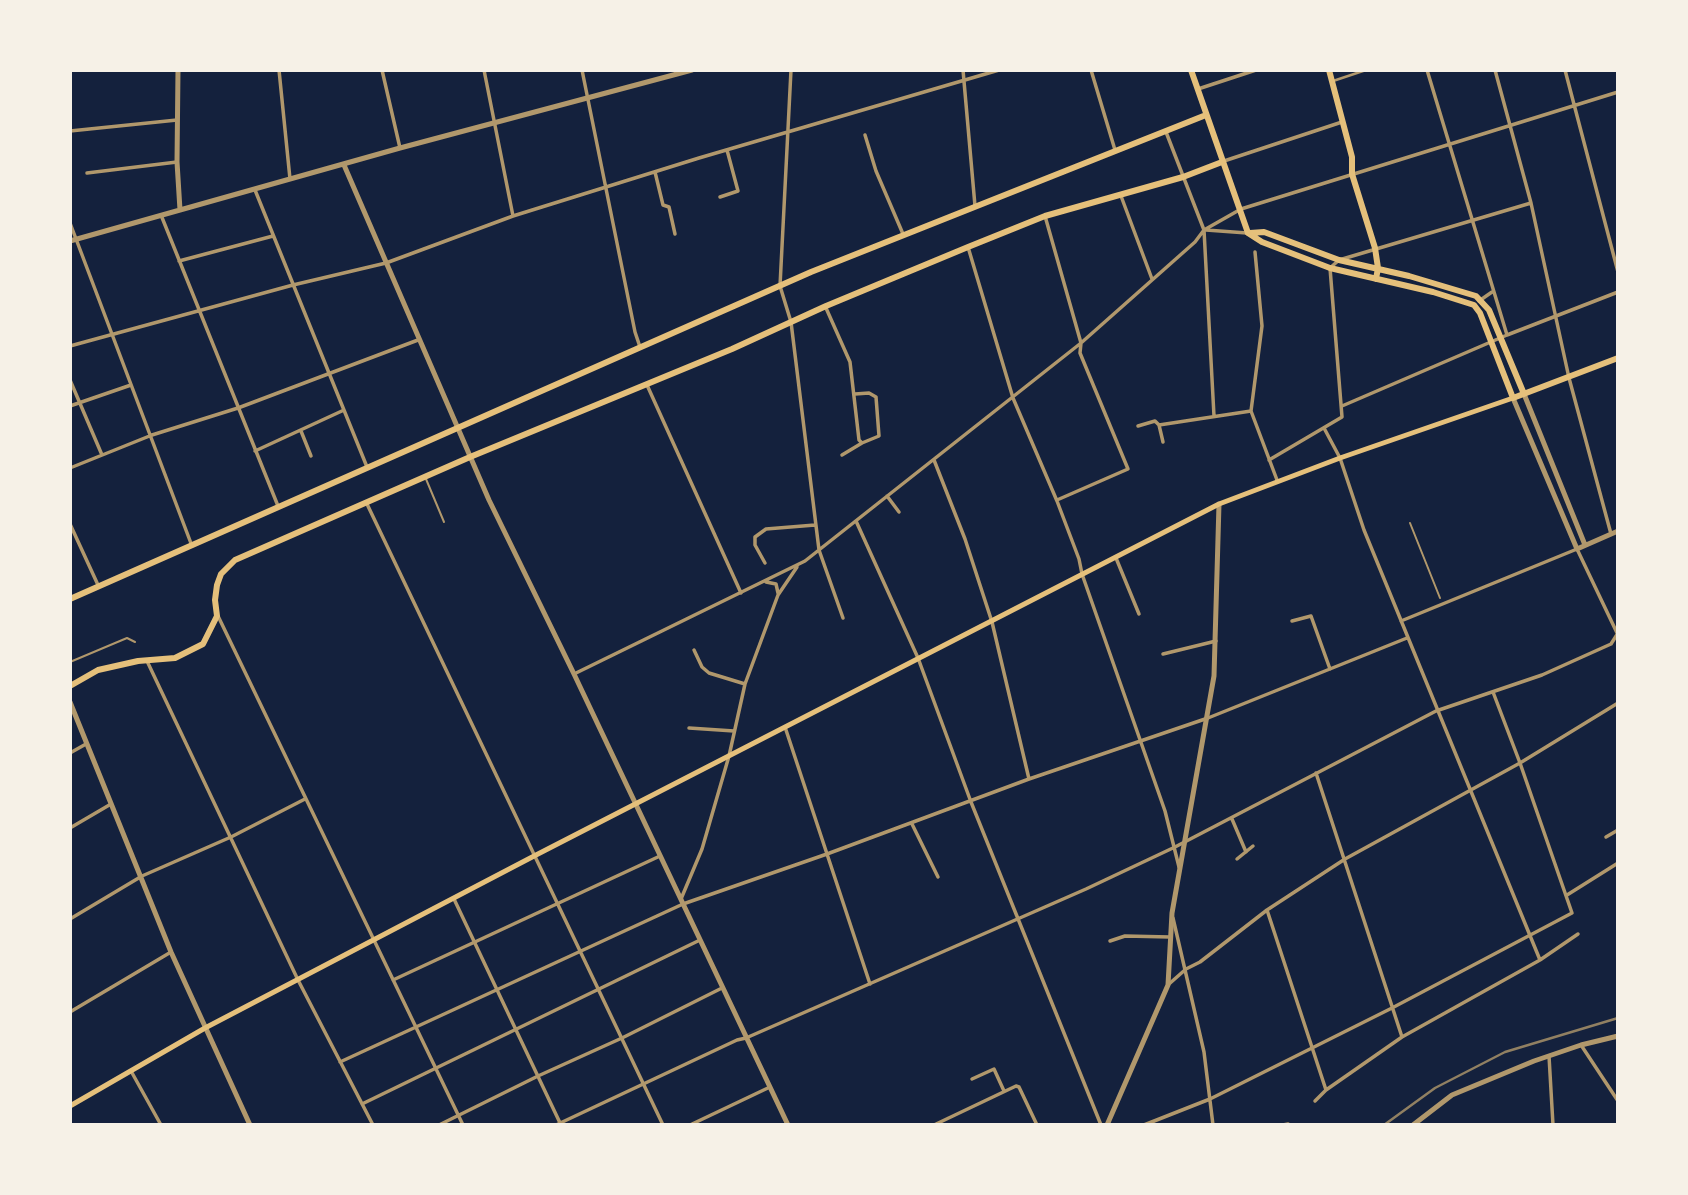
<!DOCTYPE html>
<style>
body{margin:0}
#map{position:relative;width:1688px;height:1195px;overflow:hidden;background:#14213d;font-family:"Roboto Condensed",sans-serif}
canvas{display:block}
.frame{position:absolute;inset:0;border:72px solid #f6f1e7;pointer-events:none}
</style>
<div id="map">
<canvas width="1688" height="1195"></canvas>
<div class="frame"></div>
</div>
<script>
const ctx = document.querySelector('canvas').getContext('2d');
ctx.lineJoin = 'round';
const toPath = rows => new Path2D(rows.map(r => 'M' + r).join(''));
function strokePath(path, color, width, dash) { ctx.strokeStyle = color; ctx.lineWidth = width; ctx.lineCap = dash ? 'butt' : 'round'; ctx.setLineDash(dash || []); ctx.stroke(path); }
strokePath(toPath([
 [426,479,444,522],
 [1410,523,1440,598],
 [70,662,127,638,135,642]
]), '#b1986c', 2);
strokePath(toPath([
 [1333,81,1366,70]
]), '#b1986c', 2.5);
strokePath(toPath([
 [279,70,290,179],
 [382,70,400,148],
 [484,70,513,216],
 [582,70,635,332,640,347],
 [791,70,780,286,791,322,819,550,843,618],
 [963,70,975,206],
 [1091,70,1115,150],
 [1427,70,1507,335],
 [1495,70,1531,203,1569,378,1611,534],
 [1565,70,1618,272],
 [1198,89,1256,70],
 [70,131,177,120],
 [1166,132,1204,230,1214,416],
 [865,135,876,171,903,234],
 [1224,161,1342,122],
 [655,172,663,205,669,207,675,234],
 [87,173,177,162],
 [255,190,367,467],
 [1121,196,1152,279],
 [720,197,738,191,727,150],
 [161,215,278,506],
 [1045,216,1081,343,1080,353,1128,469,1057,500],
 [70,223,192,546],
 [1206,230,1247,233],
 [968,247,1013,398,1057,501,1079,559,1082,574,1165,811,1179,867],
 [1255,252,1262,326,1251,411,1277,480],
 [179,261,273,236],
 [1479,301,1492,292],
 [826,308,850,362,859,440,862,443],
 [70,346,293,285,386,263,513,216,699,158,999,70],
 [70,380,102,455],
 [647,385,741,593],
 [70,406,131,385],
 [1342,406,1507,335,1618,292],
 [1159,425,1163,442],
 [1138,426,1155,421,1159,425,1251,411],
 [1324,428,1340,458,1364,530,1540,960],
 [301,431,311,456],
 [255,451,344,410],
 [842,455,862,443,879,436,876,397,869,393,855,394],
 [934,460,965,539,992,622,1029,779],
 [1269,460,1342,417,1330,268,1339,260,1531,203],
 [70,468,152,435,238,408,418,340],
 [887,496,899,512],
 [367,504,663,1125],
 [856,521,918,658,971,802,1101,1125],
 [70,524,98,585],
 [1116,558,1139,614],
 [765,563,755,545,755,537,766,529,815,525],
 [766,582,776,584,778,593],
 [218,616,463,1125],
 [1292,621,1311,616,1330,669],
 [1401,621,1577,549,1618,635],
 [694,650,702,667,709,673,745,684],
 [1163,654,1216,641],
 [147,661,298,980,373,1125],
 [574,674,805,561,1081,343,1195,242,1204,230,1241,209,1618,92],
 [785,727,870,984],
 [689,728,734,731],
 [70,753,86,744],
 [1316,773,1402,1037],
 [1232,819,1246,852],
 [912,824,938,877],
 [70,828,111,804],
 [1606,837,1618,830],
 [1237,859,1253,846],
 [1567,895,1618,863],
 [454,899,561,1125],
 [681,899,702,849,729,756,745,684,778,595,797,567],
 [1267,910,1326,1090],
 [1173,918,1204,1052,1213,1125],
 [70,919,142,876,231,837,305,799],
 [1110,941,1125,936,1170,937],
 [393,980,660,856],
 [1169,984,1186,969,1200,962,1267,910,1345,859,1520,763,1618,703],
 [70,1012,171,952],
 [1581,1045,1618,1101],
 [1549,1056,1553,1125],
 [340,1062,683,904,827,854,1029,779,1208,718,1407,638],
 [131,1071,161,1125],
 [972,1079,994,1069,1004,1091],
 [1315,1101,1326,1090,1402,1037,1540,960,1578,934],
 [362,1104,700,940],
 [439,1125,538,1076,622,1038,722,988],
 [556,1125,737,1040,746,1038,1086,889,1175,847,1436,711,1542,675,1611,644,1618,633],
 [690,1125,770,1087],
 [934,1125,1016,1086,1019,1087,1037,1125],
 [1144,1125,1210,1099,1392,1008,1572,913,1520,763,1493,692],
 [1283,1125,1288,1124]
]), '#b1986c', 3.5);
strokePath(toPath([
 [178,70,177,162,180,210],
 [344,165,489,500,574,674,788,1125],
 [70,241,400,148,692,70],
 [1524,394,1585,545],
 [1513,398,1577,549,1618,531],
 [70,702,171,952,250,1125],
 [1107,1125,1168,985,1172,913,1214,676,1219,504],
 [1413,1125,1452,1095,1534,1061,1581,1045,1618,1036]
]), '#b1986c', 5);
strokePath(toPath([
 [70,1106,205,1028,536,855,1219,504,1340,458,1513,398]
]), '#e5c07b', 5);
strokePath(toPath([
 [1191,70,1248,233],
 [1329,70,1352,157,1352,174,1375,248,1378,268,1376,279],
 [1248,233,1262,242,1330,268,1433,292,1474,305,1480,313,1513,398,1618,358],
 [1250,233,1264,232,1339,260,1409,276,1476,296,1489,310,1524,394],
 [70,599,811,272,1206,115],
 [70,686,98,670,138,661,175,658,203,644,217,616,215,600,217,585,221,574,235,560,470,457,732,349,826,306,968,247,1045,216,1183,177,1222,162]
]), '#e5c07b', 6);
strokePath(toPath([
 [1384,1125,1435,1088,1505,1052,1618,1018]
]), '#918062', 2.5);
</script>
